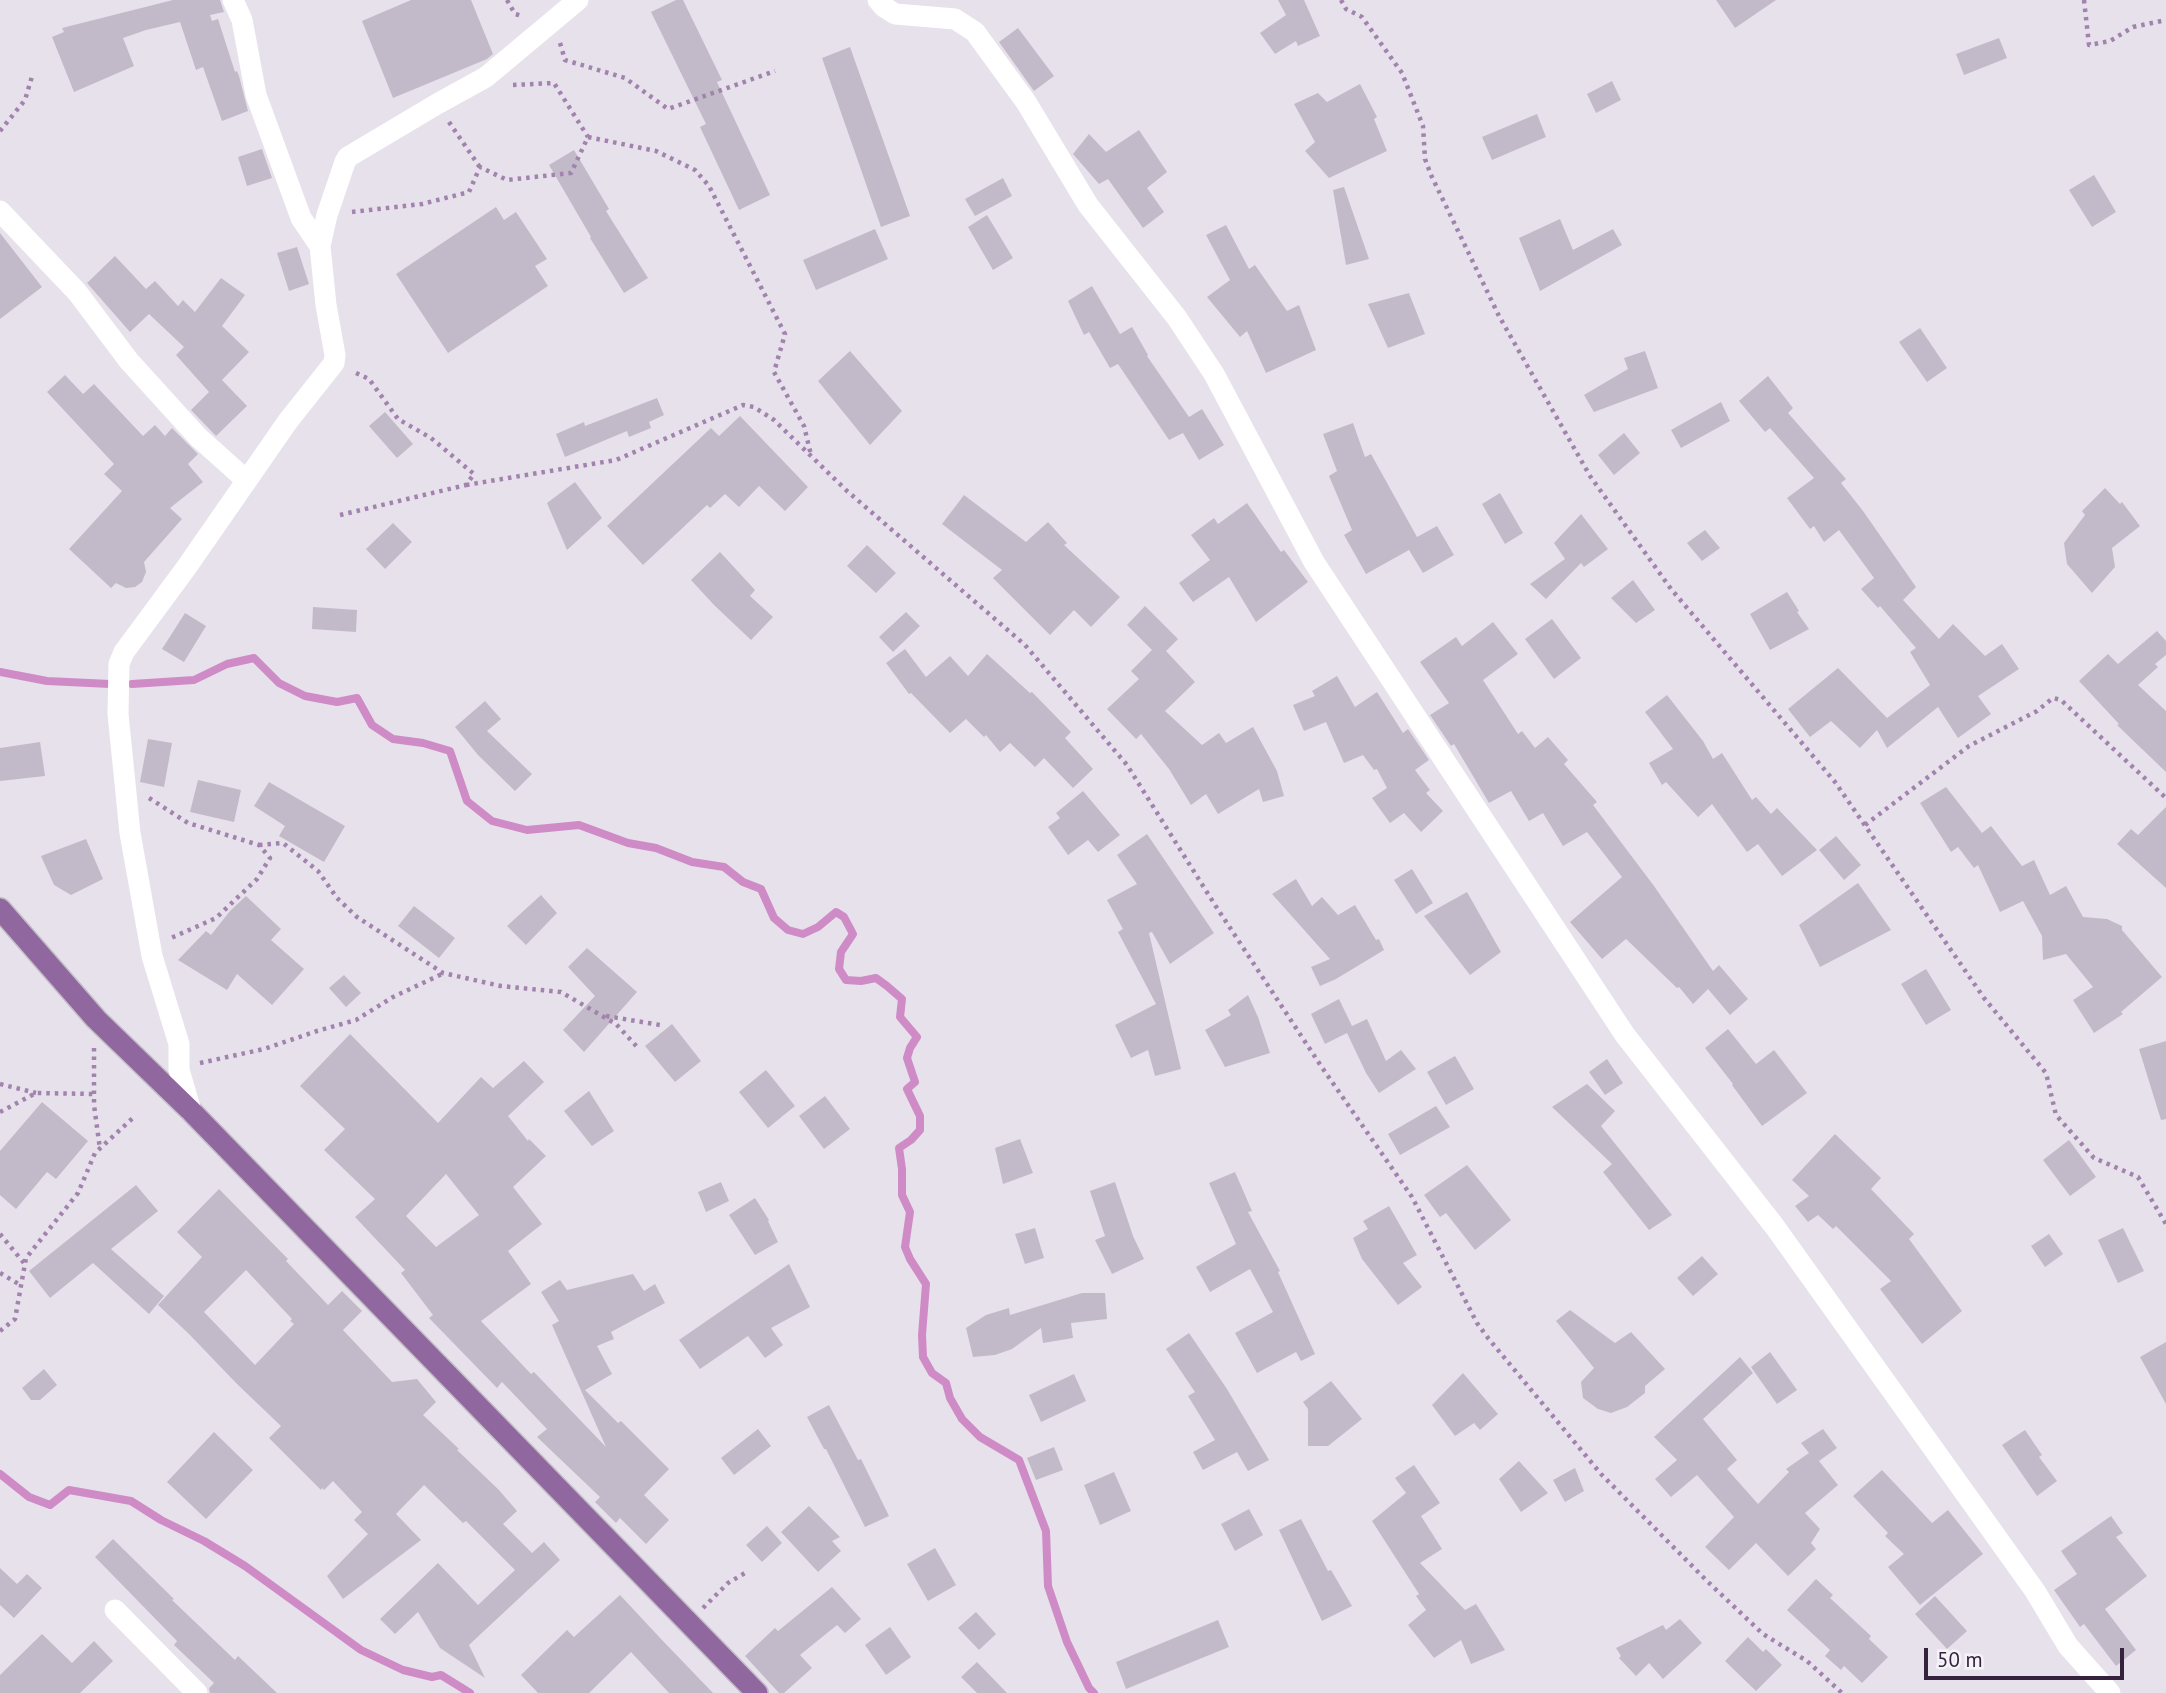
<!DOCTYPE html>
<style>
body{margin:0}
#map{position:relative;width:2166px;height:1693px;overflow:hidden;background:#e7e1ec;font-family:"PT Sans",sans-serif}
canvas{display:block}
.scale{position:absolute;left:1924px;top:1648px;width:200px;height:32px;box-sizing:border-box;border:4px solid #35223c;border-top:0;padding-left:9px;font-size:21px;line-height:24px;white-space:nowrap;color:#35223c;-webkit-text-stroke:5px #f5f2f8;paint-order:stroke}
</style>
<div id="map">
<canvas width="2166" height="1693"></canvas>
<div class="scale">50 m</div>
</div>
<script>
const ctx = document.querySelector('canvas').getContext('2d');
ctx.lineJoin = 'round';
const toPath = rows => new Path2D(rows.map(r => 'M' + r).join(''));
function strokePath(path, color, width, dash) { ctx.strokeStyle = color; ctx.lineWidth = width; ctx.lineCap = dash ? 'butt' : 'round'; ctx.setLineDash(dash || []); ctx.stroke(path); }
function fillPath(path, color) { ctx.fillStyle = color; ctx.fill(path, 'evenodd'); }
strokePath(toPath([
 [0,672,47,681,110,684],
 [132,684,194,680,227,664,254,658,279,683,305,696,337,702,357,698,372,725,393,739,423,743,450,751,467,801,492,821,527,830,579,825,628,843,656,848,692,862,724,867,743,882,761,889,774,918,788,930,803,934,818,927,836,912,844,917,853,934,841,952,839,969,846,980,861,981,876,978,887,986,902,999,900,1017,917,1037,910,1048,907,1058,915,1082,907,1089,920,1116,920,1130,911,1140,899,1148,902,1169,902,1195,910,1212,905,1247,910,1259,926,1284,922,1335,923,1357,932,1373,946,1383,950,1398,962,1419,980,1437,1019,1460,1046,1531,1048,1586,1067,1642,1089,1688,1094,1693],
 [0,1474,29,1497,50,1505,69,1490,131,1501,161,1520,204,1541,245,1566,361,1650,403,1670,432,1677,441,1675,470,1693]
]), '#cf8bc5', 8);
fillPath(toPath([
 [173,0,220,0,224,12,210,15,212,21,218,19,235,72,237,71,239,76,248,111,222,121,203,67,196,70,180,22,146,30,123,38,134,66,74,92,52,37,64,32,62,28],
 [411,0,471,0,493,54,487,59,393,98,362,21],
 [676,0,683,0,722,80,717,82,770,195,739,210,700,127,706,124,651,12],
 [1278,0,1304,0,1320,36,1298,46,1296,41,1275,54,1260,33,1286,15],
 [1716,0,1776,0,1735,28],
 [1018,28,1054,76,1034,91,999,42],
 [1999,38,2007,58,1964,75,1956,54],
 [850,47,910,216,881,227,822,58],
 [1612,81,1621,100,1596,113,1587,94],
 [1360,84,1377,117,1374,119,1387,151,1329,178,1305,151,1315,142,1294,104,1318,93,1327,102],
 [1537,114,1546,137,1492,160,1482,137],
 [1139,130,1167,172,1147,188,1164,212,1143,228,1108,179,1099,184,1073,154,1089,134,1106,152],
 [262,149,272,178,247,186,238,157],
 [574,150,609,209,606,211,648,278,624,293,590,238,591,237,549,165],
 [2094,175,2116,212,2092,227,2069,190],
 [1003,178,1012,196,975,216,965,199],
 [1344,187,1369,259,1346,265,1333,190],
 [496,207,504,220,516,212,547,259,535,266,548,286,448,353,396,274],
 [987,215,1013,258,993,270,968,227],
 [1560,219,1573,250,1613,229,1622,245,1540,291,1519,238],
 [1226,225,1249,269,1255,265,1287,311,1299,305,1316,350,1266,373,1247,331,1240,337,1207,297,1230,280,1206,235],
 [875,229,888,259,816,290,803,260],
 [0,233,42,287,0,319],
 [297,247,309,284,289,291,277,253],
 [115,256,146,289,155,281,178,306,183,300,195,312,221,278,245,295,222,326,249,352,222,380,247,406,216,436,191,410,209,392,176,355,184,347,149,314,130,332,87,283],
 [1092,286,1120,334,1132,327,1148,355,1147,356,1189,417,1202,409,1224,445,1199,460,1183,433,1169,440,1118,364,1110,368,1089,332,1084,335,1068,301],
 [1409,293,1425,334,1388,348,1368,304],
 [1920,328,1947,368,1927,382,1899,342],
 [850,351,902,411,870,445,818,381],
 [1645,351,1658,388,1594,412,1584,395,1628,369,1624,358],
 [65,375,83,394,94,384,143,436,155,425,165,436,172,428,198,454,188,464,203,482,170,508,182,519,144,562,146,572,142,582,135,587,126,588,116,583,111,588,69,549,122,491,104,474,114,464,47,392],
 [1768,376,1793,408,1788,413,1846,479,1841,483,1863,511,1916,587,1903,600,1939,639,1953,624,1985,656,2002,644,2019,669,1978,696,1991,714,1958,738,1938,707,1887,748,1877,730,1860,748,1831,721,1810,737,1788,709,1838,668,1887,718,1930,685,1910,652,1916,648,1880,606,1878,608,1861,589,1874,578,1839,530,1824,542,1814,526,1810,529,1787,498,1814,478,1770,428,1765,432,1739,401],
 [657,398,664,415,649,422,651,428,629,437,627,431,565,457,556,434,584,422,585,426],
 [1721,402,1730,421,1681,448,1671,430],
 [385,412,413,444,397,458,369,426],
 [740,416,808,487,785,511,759,486,739,507,725,494,710,508,707,505,643,565,607,526,711,428,719,436],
 [1353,423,1365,457,1371,454,1417,537,1437,526,1454,555,1423,573,1409,550,1366,574,1344,535,1352,530,1329,476,1337,471,1323,434],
 [1624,433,1640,453,1614,475,1598,455],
 [575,482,602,518,567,550,547,503],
 [2105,488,2120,504,2122,502,2140,526,2112,548,2115,567,2092,593,2067,564,2064,543,2085,515,2082,511],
 [1500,493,1523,533,1505,544,1482,504],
 [964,495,1026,542,1048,522,1067,543,1064,545,1120,597,1091,627,1074,610,1050,635,993,578,1002,570,942,524],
 [1247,503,1281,552,1284,550,1308,582,1256,622,1229,577,1193,602,1179,583,1210,560,1191,535,1214,518,1218,524],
 [1581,514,1608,549,1584,567,1581,563,1546,599,1530,584,1565,559,1554,543],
 [393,523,412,542,385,569,366,549],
 [1705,530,1720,548,1702,561,1687,543],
 [867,545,896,573,876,593,847,566],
 [720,552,755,590,750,596,773,617,751,640,714,605,691,580],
 [1633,580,1655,610,1636,623,1611,598],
 [1787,592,1799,611,1797,612,1809,629,1770,650,1750,614],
 [1145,606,1178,639,1166,651,1195,682,1165,711,1202,745,1219,733,1226,743,1253,727,1277,771,1284,796,1263,802,1259,789,1218,814,1206,794,1191,805,1169,769,1141,734,1136,739,1107,709,1139,679,1131,671,1152,650,1127,625],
 [313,607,357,610,356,632,312,629],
 [906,612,920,626,893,652,879,637],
 [185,613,206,626,184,662,162,649],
 [1552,619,1581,658,1554,679,1525,639],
 [1493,622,1518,654,1483,680,1518,734,1522,731,1535,748,1548,737,1568,760,1564,764,1597,802,1593,805,1654,886,1713,971,1719,965,1748,999,1730,1015,1708,989,1693,1004,1679,987,1677,988,1626,939,1602,959,1570,922,1622,877,1587,832,1563,846,1543,813,1529,821,1511,791,1489,803,1454,744,1451,746,1430,715,1449,703,1420,662,1456,637,1462,646],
 [2157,631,2166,641,2166,655,2155,664,2158,667,2138,685,2166,711,2166,772,2117,725,2119,724,2079,681,2108,654,2118,664],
 [905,649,926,677,950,656,968,676,987,654,1030,693,1032,692,1071,732,1065,738,1093,769,1073,788,1044,758,1035,767,1010,743,1000,752,986,735,984,737,966,719,950,733,911,693,909,694,886,663],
 [1337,676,1355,707,1377,692,1403,733,1408,729,1429,760,1415,770,1430,790,1426,793,1443,811,1421,832,1404,813,1390,823,1372,798,1387,788,1377,769,1374,770,1363,755,1344,763,1326,722,1304,731,1293,705,1315,696,1312,691],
 [1667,695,1703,741,1713,759,1722,753,1752,800,1756,797,1771,814,1777,808,1817,850,1782,876,1758,844,1747,852,1712,804,1698,817,1666,782,1662,785,1649,763,1673,749,1645,712],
 [485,701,501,719,487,731,532,774,515,791,478,755,455,727],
 [148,739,172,743,164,787,140,782],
 [40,742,45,776,0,781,0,748],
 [198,780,241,790,234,822,190,812],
 [269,782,345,826,324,862,279,836,285,826,254,806],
 [1946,787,1982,833,1991,826,2022,866,2034,860,2050,895,2066,886,2083,917,2107,919,2122,926,2122,930,2162,977,2121,1012,2123,1014,2094,1033,2073,1000,2093,987,2066,954,2043,960,2042,936,2023,901,2000,912,1978,865,1974,868,1958,847,1951,852,1920,803],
 [1083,791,1120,835,1098,852,1088,840,1068,855,1048,827,1060,818,1056,813],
 [2166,807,2166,888,2117,844,2131,829,2138,835],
 [1147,834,1214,933,1170,964,1152,932,1149,933,1181,1069,1155,1076,1148,1050,1131,1058,1115,1025,1156,1004,1118,932,1123,929,1107,900,1137,884,1117,855],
 [1836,836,1861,865,1844,880,1819,850],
 [86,839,103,879,71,895,54,885,41,856],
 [1412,869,1433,903,1416,914,1394,880],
 [1296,879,1312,906,1322,897,1338,915,1355,905,1376,940,1379,939,1384,950,1336,979,1320,986,1311,967,1330,959,1272,894],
 [1858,883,1891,930,1820,967,1799,925],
 [1467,892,1501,952,1470,975,1424,916],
 [541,895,557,913,526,945,507,926],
 [246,896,281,929,271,940,304,969,272,1005,237,974,227,990,178,960,206,931,211,935,230,911],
 [414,906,455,938,439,958,398,926],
 [587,948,637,992,584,1052,563,1030,595,996,568,967],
 [1926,969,1951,1010,1926,1025,1901,984],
 [344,975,361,993,346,1007,329,988],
 [1248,995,1258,1017,1270,1053,1225,1067,1205,1030,1231,1015,1228,1010],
 [1339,999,1352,1026,1367,1019,1386,1061,1401,1050,1416,1069,1379,1093,1366,1073,1347,1033,1325,1044,1311,1014],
 [672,1024,701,1061,675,1082,645,1046],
 [1728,1029,1756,1064,1774,1050,1807,1093,1762,1126,1732,1085,1733,1084,1705,1048],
 [350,1034,438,1123,481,1077,493,1088,524,1061,544,1082,508,1116,528,1141,529,1139,546,1156,513,1187,542,1224,508,1251,531,1284,481,1321,531,1374,534,1372,606,1447,552,1325,559,1321,541,1292,560,1280,567,1290,633,1274,644,1291,655,1284,665,1303,611,1332,614,1339,597,1346,612,1374,585,1390,618,1423,621,1421,669,1469,644,1495,669,1520,646,1544,620,1518,616,1523,595,1502,600,1497,537,1437,547,1429,502,1382,497,1388,429,1318,433,1315,401,1273,405,1270,355,1217,375,1199,324,1150,345,1129,300,1086],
 [446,1174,479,1215,436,1247,406,1216],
 [2166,1041,2166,1119,2161,1120,2139,1049],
 [1455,1056,1474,1089,1446,1105,1427,1072],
 [1607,1059,1623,1083,1605,1095,1589,1072],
 [766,1070,795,1106,768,1128,739,1092],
 [1587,1084,1615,1111,1601,1126,1672,1215,1649,1230,1603,1172,1612,1164,1552,1107],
 [589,1091,614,1131,592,1146,564,1111],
 [825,1096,850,1129,824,1149,799,1116],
 [42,1102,88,1141,56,1179,47,1172,16,1209,0,1195,0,1151],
 [1436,1106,1450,1127,1400,1155,1388,1134],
 [1835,1134,1881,1178,1871,1189,1914,1234,1909,1239,1962,1311,1922,1344,1880,1289,1891,1281,1836,1226,1833,1229,1818,1215,1808,1222,1795,1206,1809,1196,1792,1180],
 [1020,1139,1033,1173,1003,1184,995,1148],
 [2069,1140,2096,1177,2070,1196,2043,1160],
 [1467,1165,1511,1220,1475,1250,1446,1213,1440,1217,1424,1195],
 [1235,1172,1252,1211,1248,1212,1280,1271,1278,1272,1315,1354,1301,1361,1296,1352,1257,1373,1235,1333,1273,1312,1250,1269,1210,1292,1196,1267,1236,1244,1209,1183],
 [721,1182,729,1201,706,1212,698,1192],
 [1115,1182,1133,1236,1144,1259,1112,1274,1095,1240,1105,1236,1090,1191],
 [136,1185,158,1211,111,1249,164,1296,149,1314,93,1263,50,1298,29,1271],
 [219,1189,288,1259,286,1261,328,1305,342,1291,362,1311,343,1330,392,1382,417,1379,436,1402,423,1415,459,1449,457,1450,499,1490,517,1511,503,1524,532,1553,544,1542,560,1560,469,1645,485,1678,440,1648,418,1612,395,1634,380,1619,438,1563,478,1605,515,1570,466,1521,463,1523,424,1485,396,1514,421,1540,343,1599,327,1576,368,1534,354,1520,362,1512,333,1481,324,1490,322,1488,321,1490,269,1438,281,1426,237,1384,189,1334,158,1305,202,1257,177,1232],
 [246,1270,292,1319,290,1321,294,1324,255,1365,204,1312],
 [755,1198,769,1220,768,1221,778,1242,755,1255,729,1215],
 [1389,1206,1417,1255,1403,1263,1422,1287,1398,1305,1362,1259,1353,1238,1368,1229,1363,1221],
 [1035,1228,1044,1258,1025,1264,1015,1234],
 [2123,1228,2144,1271,2118,1283,2098,1240],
 [2049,1234,2063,1254,2045,1267,2031,1246],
 [1702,1256,1718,1274,1693,1296,1677,1278],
 [789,1264,810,1307,771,1328,783,1345,765,1358,748,1336,700,1369,679,1340],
 [1082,1293,1105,1293,1107,1319,1071,1323,1073,1338,1043,1343,1041,1328,1012,1349,995,1355,973,1357,966,1328,986,1315,1009,1308,1010,1315],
 [1570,1310,1615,1343,1631,1332,1665,1369,1645,1386,1645,1393,1627,1407,1611,1413,1598,1409,1583,1398,1581,1382,1594,1368,1556,1321],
 [1189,1333,1227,1389,1269,1460,1248,1471,1237,1452,1203,1470,1193,1452,1215,1440,1188,1396,1195,1392,1166,1349],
 [2166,1342,2166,1404,2140,1357],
 [1770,1352,1797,1390,1777,1404,1751,1367],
 [1740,1357,1753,1373,1703,1419,1737,1460,1727,1469,1758,1504,1789,1472,1786,1469,1809,1453,1801,1443,1823,1429,1837,1448,1819,1461,1838,1485,1805,1513,1820,1529,1811,1543,1816,1549,1788,1576,1756,1543,1729,1570,1705,1547,1734,1517,1697,1475,1671,1497,1655,1479,1677,1460,1654,1437],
 [44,1369,57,1385,40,1400,31,1400,22,1388],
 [1463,1373,1498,1414,1480,1430,1474,1423,1455,1436,1432,1405],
 [1074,1374,1086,1401,1041,1422,1029,1395],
 [1331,1381,1362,1419,1328,1446,1308,1446,1308,1409,1303,1402],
 [829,1405,858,1460,861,1459,889,1516,865,1527,826,1449,824,1449,807,1417],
 [758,1429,771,1446,734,1475,721,1458],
 [2025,1430,2042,1455,2039,1457,2057,1481,2037,1496,2002,1445],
 [214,1432,253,1470,206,1519,167,1482],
 [1054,1447,1063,1470,1036,1480,1027,1458],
 [1519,1461,1548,1493,1521,1512,1499,1479],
 [1414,1465,1440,1503,1421,1516,1442,1549,1420,1563,1465,1610,1476,1604,1505,1650,1471,1664,1461,1640,1434,1658,1408,1625,1426,1610,1416,1596,1419,1594,1372,1521,1406,1493,1395,1478],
 [1575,1468,1584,1491,1565,1502,1553,1480],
 [1882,1470,1932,1523,1948,1510,1983,1554,1920,1605,1888,1567,1904,1554,1885,1536,1888,1533,1853,1496],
 [1114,1472,1131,1511,1100,1525,1084,1485],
 [809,1506,840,1537,832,1541,841,1551,818,1572,781,1532],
 [1249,1509,1263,1535,1235,1551,1221,1524],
 [2111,1516,2123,1533,2116,1537,2147,1576,2105,1609,2136,1650,2116,1666,2084,1624,2080,1627,2054,1590,2077,1574,2061,1551],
 [1301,1519,1328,1571,1331,1570,1352,1606,1322,1621,1279,1530],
 [767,1526,782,1543,762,1562,746,1545],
 [113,1539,174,1599,172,1600,235,1660,238,1656,277,1693,210,1693,209,1688,214,1683,174,1645,177,1641,95,1557],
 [935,1548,956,1585,928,1601,907,1564],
 [0,1568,17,1584,27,1574,42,1588,14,1618,0,1605],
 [1816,1579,1833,1595,1830,1598,1871,1636,1869,1639,1888,1657,1862,1683,1844,1666,1841,1670,1825,1656,1830,1650,1787,1610],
 [832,1587,861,1619,845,1633,837,1625,800,1655,812,1668,784,1693,779,1693,745,1656,775,1628,778,1631],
 [620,1595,662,1640,713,1693,669,1693,631,1652,589,1693,538,1693,521,1675,567,1630,574,1637],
 [1935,1596,1967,1631,1947,1649,1915,1614],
 [976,1612,996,1634,979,1650,958,1628],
 [1680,1619,1702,1643,1663,1679,1649,1663,1636,1676,1619,1658,1621,1656,1616,1648,1663,1625,1666,1630],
 [1218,1620,1229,1647,1126,1689,1116,1662],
 [890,1627,911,1657,886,1675,865,1645],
 [42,1634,72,1663,94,1641,113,1661,80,1693,0,1693,0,1675],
 [1748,1637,1763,1652,1766,1649,1782,1665,1756,1691,1725,1661],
 [977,1662,1007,1693,977,1693,961,1677]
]), '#c3bac9');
const major = toPath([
 [0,909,96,1019,191,1111,757,1693]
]);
strokePath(major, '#c2bdc4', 24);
strokePath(toPath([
 [507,0,515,14,522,16],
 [1341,0,1346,9,1362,17,1402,73,1423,126,1425,159,1431,175,1499,316,1590,476,1671,589,1835,782,1984,998,2046,1073,2056,1115,2094,1158,2138,1177,2166,1224],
 [2084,0,2089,45,2110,41,2133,27,2166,20],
 [560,43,565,60,625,78,668,109,775,71],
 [513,85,554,83,588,137],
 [449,122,479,166],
 [0,131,25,100,33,73],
 [352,212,422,204,469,192,480,167,507,180,571,173,588,137,656,151,695,170,709,186,785,334,774,372,804,426,811,455],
 [466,485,616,460,743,405,754,407,774,420,847,491,1025,645,1127,765,1215,905,1321,1066,1412,1197,1477,1323,1488,1338,1601,1474,1708,1582,1763,1634,1807,1661,1842,1693],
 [340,515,466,485,474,474,431,438,398,419,369,379,354,372],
 [149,798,188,823,259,845,270,858,257,879,216,918,171,938],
 [1865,825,1969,746,2037,711,2053,698,2061,700,2166,798],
 [259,845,283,843,318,871,337,898,357,917,443,973,501,986,561,992,616,1024,639,1049],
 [606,1016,660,1025],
 [94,1048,94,1105,100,1149],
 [200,1063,264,1049,317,1031,356,1020,393,997,442,974],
 [0,1084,36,1093],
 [0,1112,36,1093,94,1094],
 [0,1234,24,1263],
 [0,1273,22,1286],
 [0,1331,15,1319,26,1258,78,1193,95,1153,135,1116],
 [703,1608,728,1583,745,1573]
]), '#a183ae', 4.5, [3.5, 5]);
strokePath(toPath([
 [878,0,884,7,895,14,955,19,975,32,1026,102,1088,205,1177,318,1214,374,1314,562,1625,1035,1775,1227,2035,1591,2068,1646,2110,1693],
 [0,211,77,292,129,361,198,437,246,480],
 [320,246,327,215,345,162,348,157,437,104,486,77,578,0],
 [191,1111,179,1070,179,1044,152,956,130,833,118,714,119,664,124,652,186,568,288,421,334,363,335,355,326,305,320,246,301,218,256,95,242,20,233,0],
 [115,1610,197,1693]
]), '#fff', 21);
strokePath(major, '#9167a0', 21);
</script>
